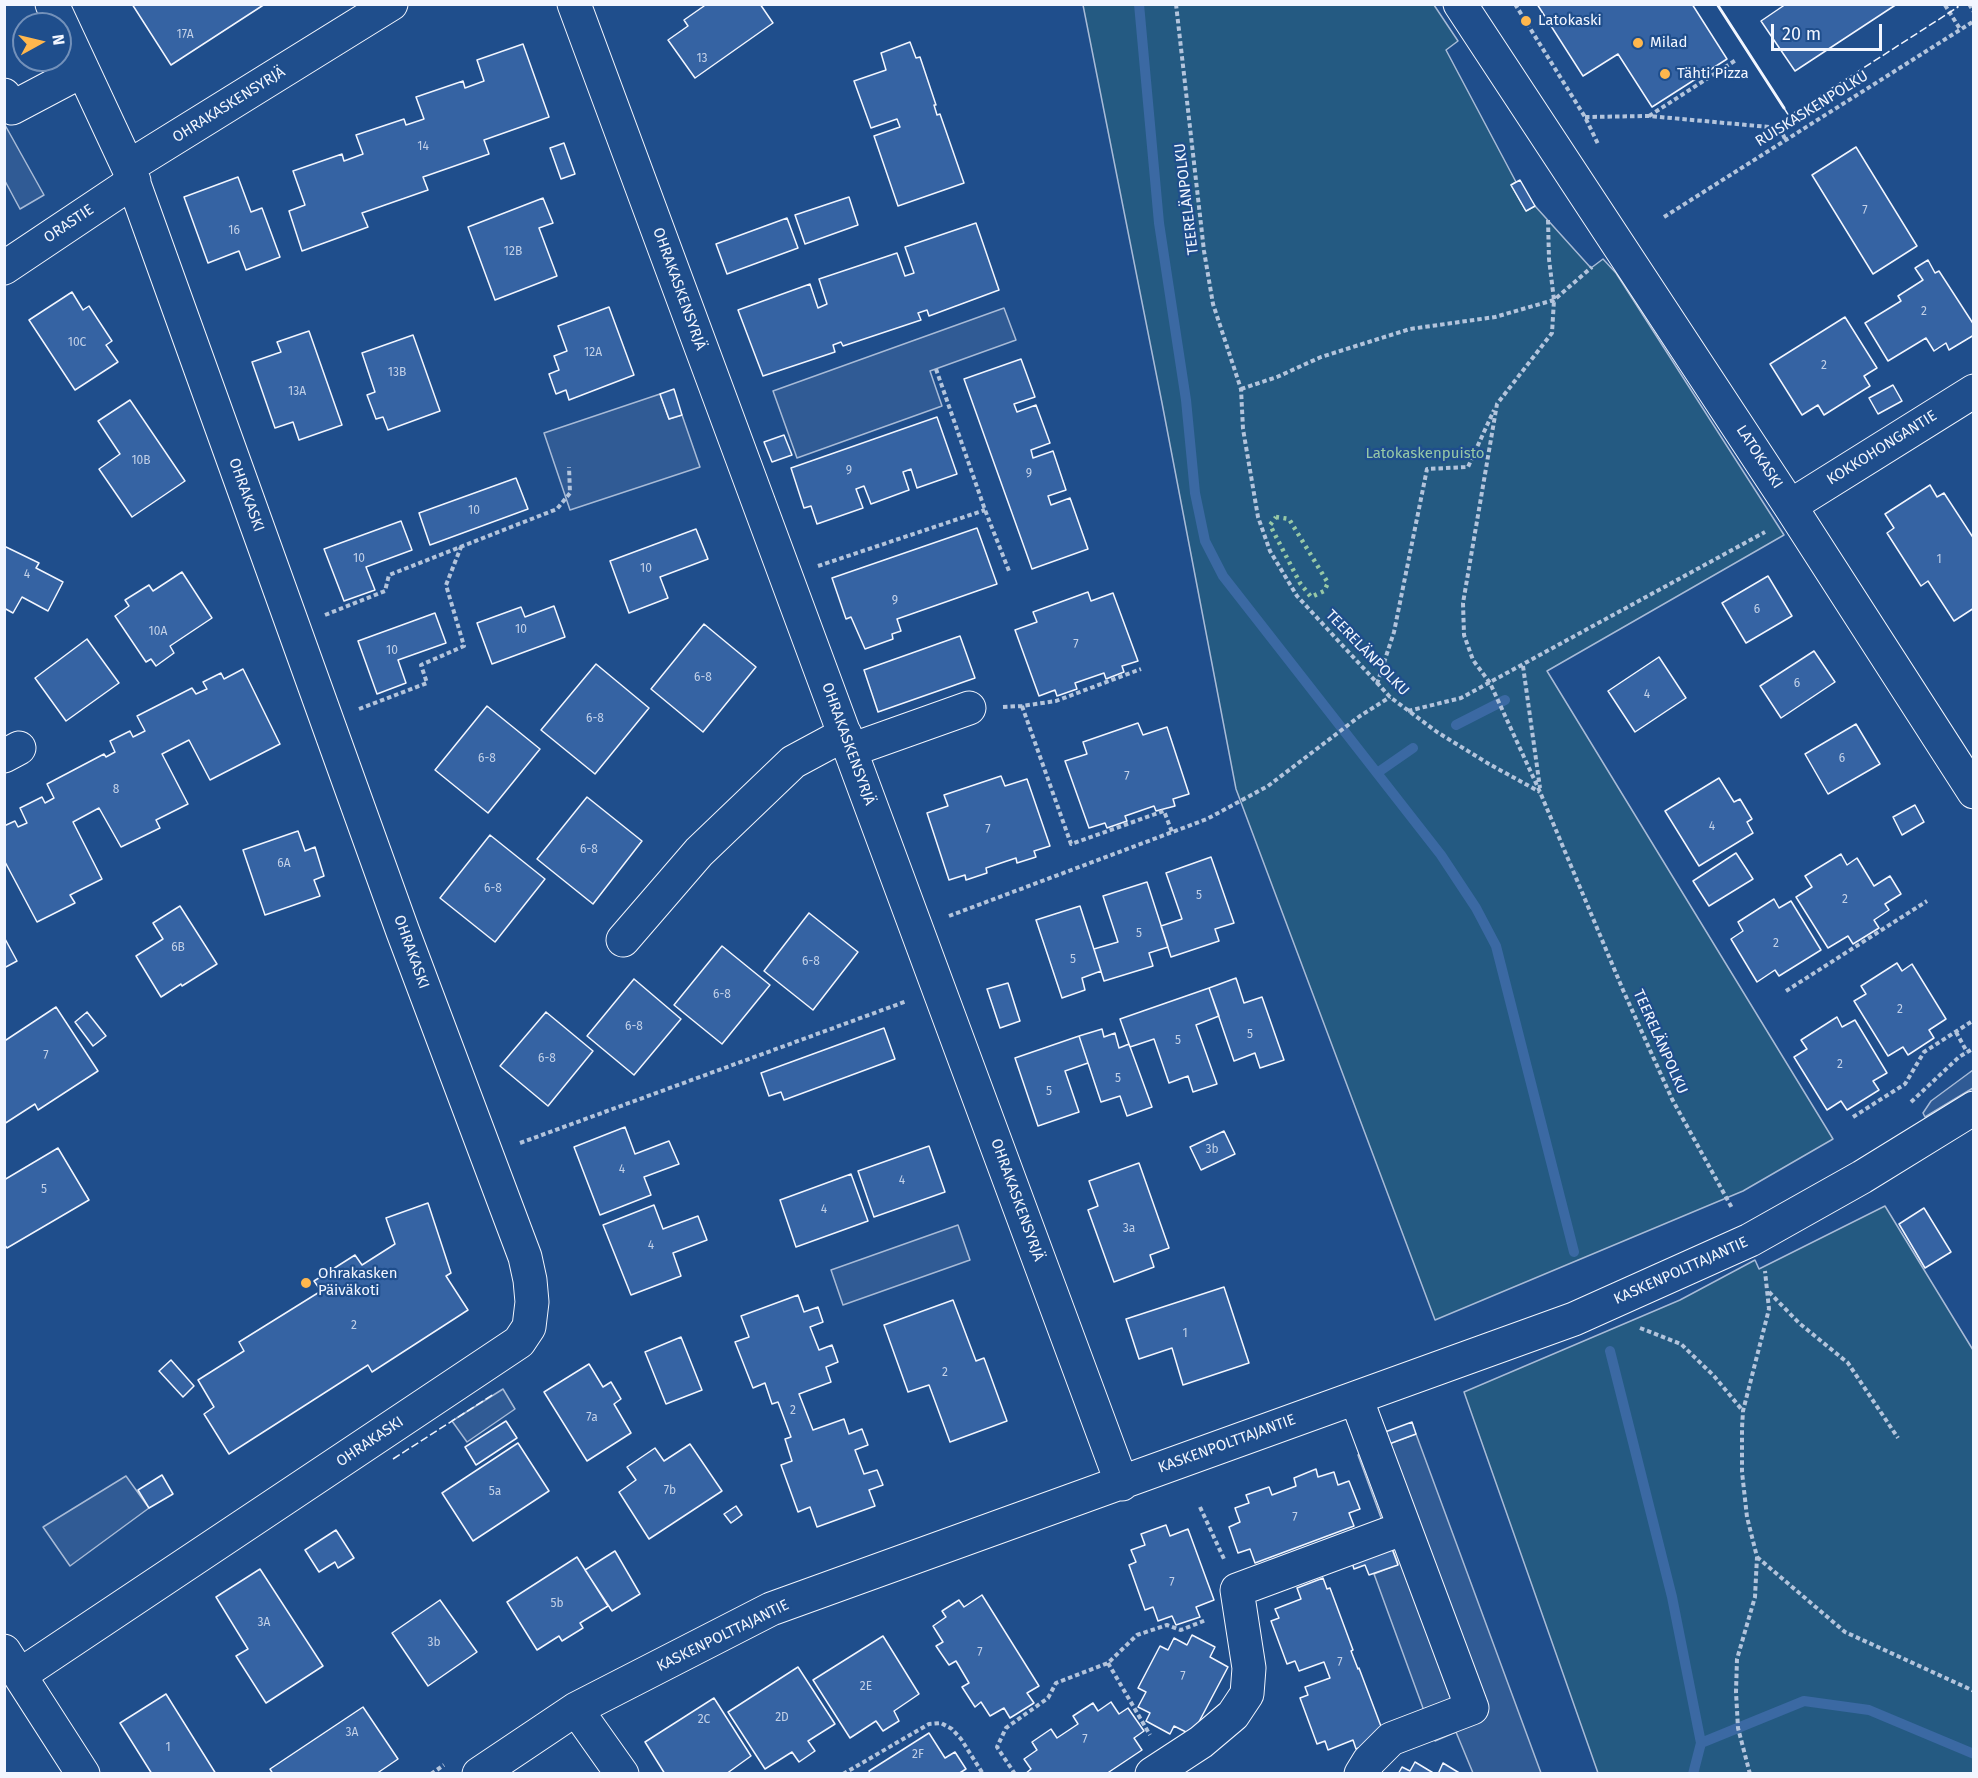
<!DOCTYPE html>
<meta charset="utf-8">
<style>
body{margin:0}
#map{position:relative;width:1978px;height:1778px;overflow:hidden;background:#1f4e8c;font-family:"Fira Sans",sans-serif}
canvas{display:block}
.frame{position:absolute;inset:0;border:6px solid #f2f6ff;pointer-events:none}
.north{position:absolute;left:12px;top:12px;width:60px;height:60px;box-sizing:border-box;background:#1f4e8c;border:2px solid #7391ba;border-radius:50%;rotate:82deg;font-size:16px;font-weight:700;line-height:24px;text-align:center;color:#f2f6ff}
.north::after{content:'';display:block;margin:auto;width:21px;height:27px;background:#ffb74d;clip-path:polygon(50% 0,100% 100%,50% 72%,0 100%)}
.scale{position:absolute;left:1771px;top:24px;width:111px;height:27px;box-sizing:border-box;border:3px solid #f2f6ff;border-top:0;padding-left:8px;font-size:18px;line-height:21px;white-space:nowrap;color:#f2f6ff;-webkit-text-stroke:4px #1f4e8c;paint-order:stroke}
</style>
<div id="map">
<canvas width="1978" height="1778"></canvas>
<div class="frame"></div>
<div class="north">N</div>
<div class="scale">20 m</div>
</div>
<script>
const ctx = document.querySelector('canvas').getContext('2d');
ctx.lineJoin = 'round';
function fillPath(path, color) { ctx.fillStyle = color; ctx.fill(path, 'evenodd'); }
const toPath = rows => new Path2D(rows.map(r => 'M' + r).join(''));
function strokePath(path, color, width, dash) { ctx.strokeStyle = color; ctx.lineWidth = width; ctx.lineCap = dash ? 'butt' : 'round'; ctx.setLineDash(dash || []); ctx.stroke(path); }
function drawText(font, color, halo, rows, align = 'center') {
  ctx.font = font + ' "Fira Sans",sans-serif'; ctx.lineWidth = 4.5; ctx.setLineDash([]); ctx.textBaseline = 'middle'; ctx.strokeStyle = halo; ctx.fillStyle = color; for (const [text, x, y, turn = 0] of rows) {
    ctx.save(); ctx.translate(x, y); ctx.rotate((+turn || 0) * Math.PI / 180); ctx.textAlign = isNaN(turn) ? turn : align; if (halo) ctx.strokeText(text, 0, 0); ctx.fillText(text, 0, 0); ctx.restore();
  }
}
const green = toPath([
 [1083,5,1434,5,1458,41,1446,50,1516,182,1511,185,1526,211,1535,206,1591,268,1603,259,1616,273,1784,535,1547,671,1833,1139,1743,1191,1435,1320,1236,789,1162,403,1083,5],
 [1885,1206,1973,1350,1973,1773,1598,1773,1464,1392,1680,1300,1755,1260,1759,1269,1885,1206]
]);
fillPath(green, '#245a82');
strokePath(green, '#a8bbd7', 1.5);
const parking = toPath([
 [5,125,44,195,20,209,5,181,5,125],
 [1004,308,1016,340,930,371,942,406,797,458,773,391,1004,308],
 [660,394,669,419,682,415,700,467,570,510,544,433,660,394],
 [1973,1070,1973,1088,1925,1117,1923,1113,1931,1101,1973,1070],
 [958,1225,970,1260,843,1305,831,1270,958,1225],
 [503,1389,515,1409,467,1442,452,1421,503,1389],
 [1416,1434,1541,1773,1473,1773,1456,1732,1435,1741,1374,1574,1398,1564,1358,1455,1416,1434],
 [126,1476,149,1508,70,1566,43,1527,126,1476]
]);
fillPath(parking, '#305b95');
strokePath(parking, '#a8bbd7', 1.5);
strokePath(toPath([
 [1139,4,1159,223,1186,400,1195,493,1205,541,1223,576,1441,855,1476,908,1496,946,1574,1252],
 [1456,725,1505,700],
 [1377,773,1413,748],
 [1610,1351,1672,1597,1701,1743,1693,1774],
 [1701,1743,1804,1701,1869,1710,1974,1754]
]), '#3b69a3', 10);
const building = toPath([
 [132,4,265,4,171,65,132,4],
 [703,4,760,4,773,23,695,78,668,40,688,26,684,20,704,6,703,4],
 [1537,4,1692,4,1727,59,1652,107,1618,54,1583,76,1537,4],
 [1786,4,1897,4,1795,71,1761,21,1786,4],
 [910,42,916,58,920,57,936,105,934,105,937,115,940,114,964,183,898,206,874,136,900,127,897,119,871,128,854,81,886,70,881,53,910,42],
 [523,44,549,117,484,140,489,154,423,177,428,190,362,213,368,227,302,251,289,211,305,205,293,171,342,154,344,161,363,154,356,135,404,119,406,125,424,119,416,97,463,81,465,88,484,81,477,60,523,44],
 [564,143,575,174,561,179,550,148,564,143],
 [1856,147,1917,246,1873,274,1812,175,1856,147],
 [238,177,251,212,262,208,280,257,246,270,239,251,208,263,184,197,238,177],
 [1520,180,1535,206,1526,211,1511,185,1520,180],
 [849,197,858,225,805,244,795,215,849,197],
 [543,198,553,223,539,228,557,276,495,300,468,227,543,198],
 [787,218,798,248,727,274,716,244,787,218],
 [976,223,999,290,929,316,927,310,918,313,921,320,843,346,841,342,833,345,835,352,763,376,738,310,810,284,818,308,827,304,819,279,897,253,905,276,914,273,905,247,976,223],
 [1928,260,1935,273,1939,271,1974,325,1974,335,1949,350,1946,343,1934,351,1926,338,1888,361,1865,323,1901,301,1898,296,1923,280,1915,268,1928,260],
 [72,292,83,310,89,306,112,341,106,345,118,362,75,390,29,320,72,292],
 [609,307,634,375,569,400,566,390,556,394,549,374,559,370,554,356,567,351,558,326,609,307],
 [1845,317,1877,368,1864,376,1870,386,1824,415,1818,405,1802,415,1770,364,1845,317],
 [309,331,342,425,299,440,293,422,275,428,252,362,281,352,277,342,309,331],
 [413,335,440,411,388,430,383,417,376,419,367,395,375,392,362,353,413,335],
 [1021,359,1035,397,1014,404,1017,412,1036,405,1050,443,1031,450,1033,458,1053,451,1066,490,1048,496,1051,505,1070,498,1088,549,1032,569,964,379,1021,359],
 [1893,385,1902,401,1878,414,1869,398,1893,385],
 [674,389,682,415,669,419,660,394,674,389],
 [130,400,185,481,132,517,99,469,120,454,98,421,130,400],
 [937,417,957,474,917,488,911,469,903,472,909,490,871,504,864,486,856,489,863,508,817,524,811,506,804,508,791,468,937,417],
 [784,435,792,455,772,462,764,442,784,435],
 [516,478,528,509,430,545,419,513,516,478],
 [1930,485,1937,497,1944,493,1974,539,1974,608,1954,621,1928,581,1921,586,1887,533,1894,528,1885,514,1930,485],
 [401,521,412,550,366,567,375,590,344,601,324,549,401,521],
 [977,528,997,584,897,619,901,631,892,634,893,639,865,649,851,617,846,619,832,578,977,528],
 [696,529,708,559,660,577,668,598,629,613,610,561,696,529],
 [4,546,39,563,36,568,63,582,48,611,22,597,13,613,4,608,4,546],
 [182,572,212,618,170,646,174,653,156,666,151,659,146,662,115,616,129,606,125,600,149,585,153,591,182,572],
 [1768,576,1792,616,1746,643,1722,603,1768,576],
 [1088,592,1091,601,1113,593,1138,661,1122,666,1124,672,1106,679,1104,673,1075,683,1077,689,1057,696,1055,690,1039,696,1015,630,1037,622,1033,612,1088,592],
 [554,606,565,637,492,664,477,623,521,607,525,617,554,606],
 [435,613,446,643,398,660,406,683,377,694,358,641,435,613],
 [704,624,756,667,703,732,651,689,704,624],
 [960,636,975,678,878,712,864,670,960,636],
 [87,639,119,683,66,721,35,678,87,639],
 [1814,651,1835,682,1781,718,1760,686,1814,651],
 [1659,657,1686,698,1635,732,1608,691,1659,657],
 [596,664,649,708,595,774,541,730,596,664],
 [243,669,280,744,210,780,189,740,162,754,188,804,156,820,160,828,121,847,99,808,73,822,102,879,70,895,75,903,37,922,4,860,4,826,15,821,18,827,27,823,20,808,42,797,45,803,54,798,47,784,104,754,106,757,115,752,110,741,130,731,133,737,145,731,137,716,192,688,196,694,207,689,203,682,221,673,224,679,243,669],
 [487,706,540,749,488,813,435,770,487,706],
 [1138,723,1143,735,1167,727,1189,794,1173,799,1175,806,1156,811,1154,806,1125,816,1127,821,1107,828,1105,823,1089,828,1065,761,1087,754,1083,742,1138,723],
 [1856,724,1880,764,1828,794,1805,754,1856,724],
 [1001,776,1005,786,1027,779,1050,846,1034,851,1036,857,1017,863,1016,858,986,868,987,873,966,880,965,875,949,880,927,813,948,806,944,795,1001,776],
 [1719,778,1734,802,1740,799,1752,819,1747,822,1753,833,1699,866,1665,811,1719,778],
 [587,797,642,841,593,904,537,859,587,797],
 [1915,805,1924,822,1902,835,1893,817,1915,805],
 [298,831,305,851,315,847,324,876,314,880,320,896,265,915,243,850,298,831],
 [490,835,545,879,495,942,440,898,490,835],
 [1736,853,1753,879,1709,906,1693,881,1736,853],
 [1841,854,1847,865,1857,858,1874,886,1890,876,1901,894,1885,904,1889,910,1874,920,1879,928,1853,944,1848,936,1828,948,1796,897,1812,887,1805,876,1841,854],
 [1211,857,1234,923,1215,929,1219,941,1171,957,1161,926,1182,919,1166,873,1211,857],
 [1147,882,1168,947,1149,953,1153,966,1104,981,1094,949,1118,942,1103,896,1147,882],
 [1774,899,1779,908,1791,901,1821,950,1779,976,1775,970,1757,982,1731,939,1743,931,1738,922,1774,899],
 [180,906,217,964,182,986,181,984,161,997,136,956,163,939,153,923,180,906],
 [1080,906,1101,971,1082,978,1085,990,1062,998,1036,920,1080,906],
 [809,913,858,952,813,1010,764,971,809,913],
 [4,937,17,961,4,968,4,937],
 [722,946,770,985,722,1044,674,1005,722,946],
 [1897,963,1902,971,1912,964,1946,1019,1929,1030,1934,1038,1908,1055,1903,1047,1888,1056,1854,1001,1866,994,1861,986,1897,963],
 [1236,978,1244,1003,1262,997,1284,1060,1260,1068,1255,1053,1234,1061,1209,988,1236,978],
 [634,979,681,1019,634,1075,587,1036,634,979],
 [1008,983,1020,1021,1000,1028,987,989,1008,983],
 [1209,988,1219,1016,1196,1025,1217,1084,1193,1092,1188,1076,1169,1083,1154,1039,1130,1047,1120,1019,1209,988],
 [56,1007,98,1071,38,1110,35,1104,4,1124,4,1038,6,1040,56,1007],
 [87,1012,106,1036,93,1046,75,1022,87,1012],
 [546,1012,593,1051,548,1106,500,1066,546,1012],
 [1837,1017,1842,1027,1855,1020,1887,1073,1873,1081,1879,1090,1847,1110,1841,1101,1827,1110,1794,1057,1807,1049,1801,1040,1837,1017],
 [884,1028,895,1059,784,1100,781,1092,769,1096,761,1073,884,1028],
 [1102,1029,1104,1037,1115,1033,1119,1048,1129,1044,1152,1107,1127,1116,1120,1096,1101,1102,1079,1036,1102,1029],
 [1079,1036,1088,1063,1065,1071,1079,1112,1038,1126,1015,1058,1079,1036],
 [625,1127,635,1154,669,1141,679,1164,644,1177,651,1195,600,1215,574,1147,625,1127],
 [1224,1131,1235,1154,1201,1170,1190,1147,1224,1131],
 [929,1146,945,1192,874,1217,858,1171,929,1146],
 [58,1148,89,1200,7,1248,4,1244,4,1180,58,1148],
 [1139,1163,1169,1248,1150,1255,1154,1267,1114,1282,1088,1210,1098,1206,1089,1181,1139,1163],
 [851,1174,868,1221,796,1247,780,1200,851,1174],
 [428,1203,451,1273,446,1276,468,1310,372,1372,368,1365,229,1454,204,1414,214,1407,198,1380,244,1351,239,1342,321,1291,314,1281,355,1255,362,1265,395,1244,386,1218,428,1203],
 [654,1205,663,1229,698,1216,707,1240,673,1253,681,1276,631,1295,603,1225,654,1205],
 [1924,1208,1951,1252,1925,1268,1899,1224,1924,1208],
 [1224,1287,1249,1363,1183,1385,1172,1348,1139,1359,1126,1319,1224,1287],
 [798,1295,804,1312,818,1307,823,1322,810,1327,819,1350,832,1345,838,1362,826,1367,831,1382,799,1394,813,1430,844,1419,849,1434,862,1429,868,1445,855,1450,864,1474,877,1470,883,1485,869,1490,875,1506,817,1527,810,1507,798,1512,781,1465,792,1461,785,1439,791,1437,778,1402,772,1404,765,1383,753,1388,735,1342,749,1337,741,1316,798,1295],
 [953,1300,976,1361,984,1358,1007,1421,950,1442,929,1385,908,1392,884,1325,953,1300],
 [681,1337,702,1390,666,1404,645,1352,681,1337],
 [171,1360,194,1386,183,1397,159,1371,171,1360],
 [589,1364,603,1387,611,1382,621,1399,614,1404,631,1433,587,1461,544,1392,589,1364],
 [506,1421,517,1438,476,1465,465,1447,506,1421],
 [1412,1422,1416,1434,1389,1444,1385,1432,1412,1422],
 [518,1443,549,1491,473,1541,442,1493,518,1443],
 [690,1444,722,1491,649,1539,619,1492,636,1480,627,1467,655,1448,664,1461,690,1444],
 [1316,1469,1318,1477,1334,1472,1338,1485,1349,1481,1360,1509,1349,1513,1354,1526,1255,1563,1250,1549,1238,1553,1229,1527,1240,1522,1235,1508,1249,1503,1246,1495,1269,1487,1272,1495,1296,1486,1294,1478,1316,1469],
 [162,1475,173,1494,149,1508,138,1490,162,1475],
 [736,1506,742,1515,731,1523,724,1514,736,1506],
 [1166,1525,1170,1536,1188,1529,1214,1600,1196,1607,1200,1617,1176,1625,1172,1616,1158,1621,1153,1607,1145,1610,1129,1565,1136,1562,1131,1550,1145,1545,1141,1534,1166,1525],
 [336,1530,354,1558,338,1568,335,1562,319,1572,305,1550,336,1530],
 [1388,1538,1398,1565,1369,1575,1365,1565,1354,1569,1350,1556,1388,1538],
 [615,1551,640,1594,612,1611,585,1570,615,1551],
 [577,1557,608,1606,580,1623,583,1628,562,1641,559,1636,537,1650,507,1602,577,1557],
 [260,1569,323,1666,266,1703,236,1656,248,1649,216,1597,260,1569],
 [1323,1578,1327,1589,1330,1588,1353,1650,1351,1651,1358,1669,1359,1668,1382,1729,1382,1739,1356,1749,1353,1740,1328,1750,1325,1741,1317,1744,1300,1698,1308,1695,1305,1687,1330,1678,1324,1662,1299,1671,1295,1661,1287,1664,1271,1621,1279,1618,1275,1609,1301,1599,1297,1588,1323,1578],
 [982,1595,1039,1686,1027,1693,1034,1703,1010,1718,1004,1708,990,1716,981,1702,975,1707,962,1687,969,1683,956,1661,949,1665,936,1646,943,1642,933,1626,946,1617,942,1611,959,1600,964,1607,982,1595],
 [440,1600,477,1652,428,1686,392,1633,440,1600],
 [1192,1635,1215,1647,1210,1657,1228,1667,1192,1735,1174,1726,1170,1734,1146,1721,1150,1713,1138,1707,1146,1692,1138,1688,1160,1646,1168,1650,1174,1638,1187,1645,1192,1635],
 [883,1636,919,1694,894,1711,899,1721,883,1731,876,1721,850,1738,813,1680,883,1636],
 [798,1667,835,1724,808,1741,815,1751,799,1762,792,1752,765,1769,728,1712,798,1667],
 [166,1694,216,1774,152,1774,120,1723,166,1694],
 [714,1698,751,1756,726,1774,665,1774,645,1742,714,1698],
 [1111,1702,1119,1714,1128,1708,1144,1731,1134,1738,1142,1750,1106,1774,1025,1774,1031,1769,1024,1759,1037,1750,1032,1742,1051,1729,1057,1738,1078,1724,1073,1716,1093,1703,1098,1711,1111,1702],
 [363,1707,398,1759,376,1774,273,1774,270,1769,363,1707],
 [929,1733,945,1758,955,1752,966,1769,958,1774,870,1774,869,1771,929,1733],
 [1415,1762,1435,1774,1398,1774,1402,1767,1410,1771,1415,1762],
 [1443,1763,1461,1774,1438,1774,1443,1763]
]);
fillPath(building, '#3563a3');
strokePath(building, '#f2f6ff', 1.5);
const minor = toPath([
 [574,4,1122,1484],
 [1460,4,1790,506,1974,792],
 [4,95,12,108,82,71],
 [128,167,391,4],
 [4,268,134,181],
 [1790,506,1974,391],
 [851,750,969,708],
 [4,756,19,748],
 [623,940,699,852,793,762,845,734],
 [1356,1398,1472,1708,1391,1739,1369,1761,1361,1774],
 [4,1651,83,1774],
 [20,1675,519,1342,529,1327,532,1302,530,1280,525,1257,403,932,128,167,52,4],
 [576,1709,622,1774],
 [479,1774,576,1709,771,1609,1574,1319,1750,1240,1862,1177,1974,1108],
 [1152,1774,1201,1742,1233,1715,1247,1694,1249,1668,1237,1590,1404,1528]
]);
strokePath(minor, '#f2f6ff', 35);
strokePath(toPath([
 [1176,4,1204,251,1213,304,1241,389,1243,429,1258,517,1270,551,1297,596,1390,697,1437,732,1489,764,1540,792],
 [1515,4,1585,117,1598,144],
 [1969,4,1974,12],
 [1945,5,1960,29],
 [1649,116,1736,60],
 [1585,117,1649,116,1780,128,1785,139],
 [1664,217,1974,21],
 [1548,220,1549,259,1554,300,1552,333,1497,404,1463,603,1464,635,1473,660,1490,683,1540,792,1623,990,1672,1099,1732,1208],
 [936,369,985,510,1009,571],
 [1241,389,1277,377,1321,357,1410,329,1495,317,1554,300,1592,267],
 [818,566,985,510],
 [325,615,385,591,389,575,557,509,570,493,569,467],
 [1523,666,1540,788],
 [1377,684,1394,632,1427,469,1468,467,1494,410],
 [1022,706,1071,844,1164,811,1172,832],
 [1003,707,1022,706,1056,701,1141,669],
 [359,709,427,683,421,665,464,646,446,585,461,547],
 [1408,711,1461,698,1765,532],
 [949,916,1207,819,1268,786,1360,716,1390,697],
 [1786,991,1927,901],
 [1956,1032,1967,1052],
 [1911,1102,1959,1057,1974,1048],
 [1853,1117,1905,1084,1924,1052,1974,1020],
 [520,1143,907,1001],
 [1769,1292,1799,1323,1848,1363,1898,1438],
 [1640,1328,1681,1344,1714,1376,1743,1411],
 [1200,1507,1224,1559],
 [1757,1557,1845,1632,1974,1691],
 [1108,1663,1150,1735],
 [431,1774,444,1765],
 [843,1774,929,1724,941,1723,952,1729,961,1739,983,1774],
 [1015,1774,997,1747,1006,1728,1048,1698,1056,1683,1108,1663,1137,1635,1167,1625,1181,1630,1206,1620],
 [1750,1774,1738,1728,1736,1692,1737,1659,1755,1597,1757,1557,1747,1517,1742,1472,1742,1428,1743,1411,1769,1309,1765,1271]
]), '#b3c4dc', 4, [4.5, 3]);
strokePath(minor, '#1f4e8c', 33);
strokePath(toPath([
 [1276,517,1289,519,1328,583,1324,591,1311,597,1300,583,1270,525,1276,517]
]), '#97c8a6', 4.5, [3, 4.5]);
strokePath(toPath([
 [1784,108,1789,116,1958,7,1956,4],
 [393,1459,494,1394]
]), '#f2f6ff', 1.5, [8, 3]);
strokePath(toPath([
 [1717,4,1784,108]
]), '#f2f6ff', 3);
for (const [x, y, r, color] of [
 [1526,21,6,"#ffb74d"],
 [1638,43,6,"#ffb74d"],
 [1665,74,6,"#ffb74d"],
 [306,1283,6,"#ffb74d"]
]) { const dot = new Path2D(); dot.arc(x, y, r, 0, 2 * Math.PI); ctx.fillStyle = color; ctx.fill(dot); strokePath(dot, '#1f4e8c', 2); }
drawText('12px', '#c3d1e8', null, [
 ["17A",185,35],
 ["13",702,59],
 ["14",423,147],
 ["7",1865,211],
 ["16",234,231],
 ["12B",513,252],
 ["2",1924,312],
 ["10C",77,343],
 ["12A",593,353],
 ["2",1824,366],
 ["13B",397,373],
 ["13A",297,392],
 ["10B",141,461],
 ["9",849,471],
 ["9",1029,474],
 ["10",474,511],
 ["10",359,559],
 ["1",1939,560],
 ["10",646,569],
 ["4",27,575],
 ["9",895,601],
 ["6",1757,610],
 ["10",521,630],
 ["10A",158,632],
 ["7",1076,645],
 ["10",392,651],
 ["6-8",703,678],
 ["6",1797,684],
 ["4",1647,695],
 ["6-8",595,719],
 ["6-8",487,759],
 ["6",1842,759],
 ["7",1127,777],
 ["8",116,790],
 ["4",1712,827],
 ["7",988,830],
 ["6-8",589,850],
 ["6A",284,864],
 ["6-8",493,889],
 ["5",1199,896],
 ["2",1845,900],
 ["5",1139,934],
 ["2",1776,944],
 ["6B",178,948],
 ["5",1073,960],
 ["6-8",811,962],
 ["6-8",722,995],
 ["2",1900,1010],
 ["6-8",634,1027],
 ["5",1250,1035],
 ["5",1178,1041],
 ["7",46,1056],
 ["6-8",547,1059],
 ["2",1840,1065],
 ["5",1118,1079],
 ["5",1049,1092],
 ["3b",1212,1150],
 ["4",622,1170],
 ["4",902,1181],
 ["5",44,1190],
 ["4",824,1210],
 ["3a",1129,1229],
 ["4",651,1246],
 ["2",354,1326],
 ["1",1185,1334],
 ["2",945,1373],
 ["2",793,1411],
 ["7a",592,1418],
 ["7b",670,1491],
 ["5a",495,1492],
 ["7",1295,1518],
 ["7",1172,1583],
 ["5b",557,1604],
 ["3A",264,1623],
 ["3b",434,1643],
 ["7",980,1653],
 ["7",1340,1663],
 ["7",1183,1677],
 ["2E",866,1687],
 ["2D",782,1718],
 ["2C",704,1720],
 ["3A",352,1733],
 ["7",1085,1740],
 ["1",168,1748],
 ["2F",918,1755]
]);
drawText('15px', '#f2f6ff', '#1f4e8c', [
 ["Latokaski",1538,21],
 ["Milad",1650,43],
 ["Tähti Pizza",1677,74],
 ["Ohrakasken",318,1274],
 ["Päiväkoti",318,1291]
], 'left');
drawText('15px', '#f2f6ff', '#1f4e8c', [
 ["OHRAKASKENSYRJÄ",229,105,-32],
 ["RUISKASKENPOLKU",1812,109,-32],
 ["TEERELÄNPOLKU",1187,199,-97],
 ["ORASTIE",69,224,-34],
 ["OHRAKASKENSYRJÄ",679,289,70],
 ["KOKKOHONGANTIE",1882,448,-32],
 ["LATOKASKI",1759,457,57],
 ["OHRAKASKI",246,495,70],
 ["TEERELÄNPOLKU",1367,653,46],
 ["OHRAKASKENSYRJÄ",848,744,70],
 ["OHRAKASKI",411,952,70],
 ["TEERELÄNPOLKU",1660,1042,66],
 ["OHRAKASKENSYRJÄ",1017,1200,70],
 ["KASKENPOLTTAJANTIE",1681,1271,-24],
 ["OHRAKASKI",370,1442,-34],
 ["KASKENPOLTTAJANTIE",1227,1444,-20],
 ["KASKENPOLTTAJANTIE",723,1636,-26]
]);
drawText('15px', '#97c8a6', '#1f4e8c', [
 ["Latokaskenpuisto",1425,454]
]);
</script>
